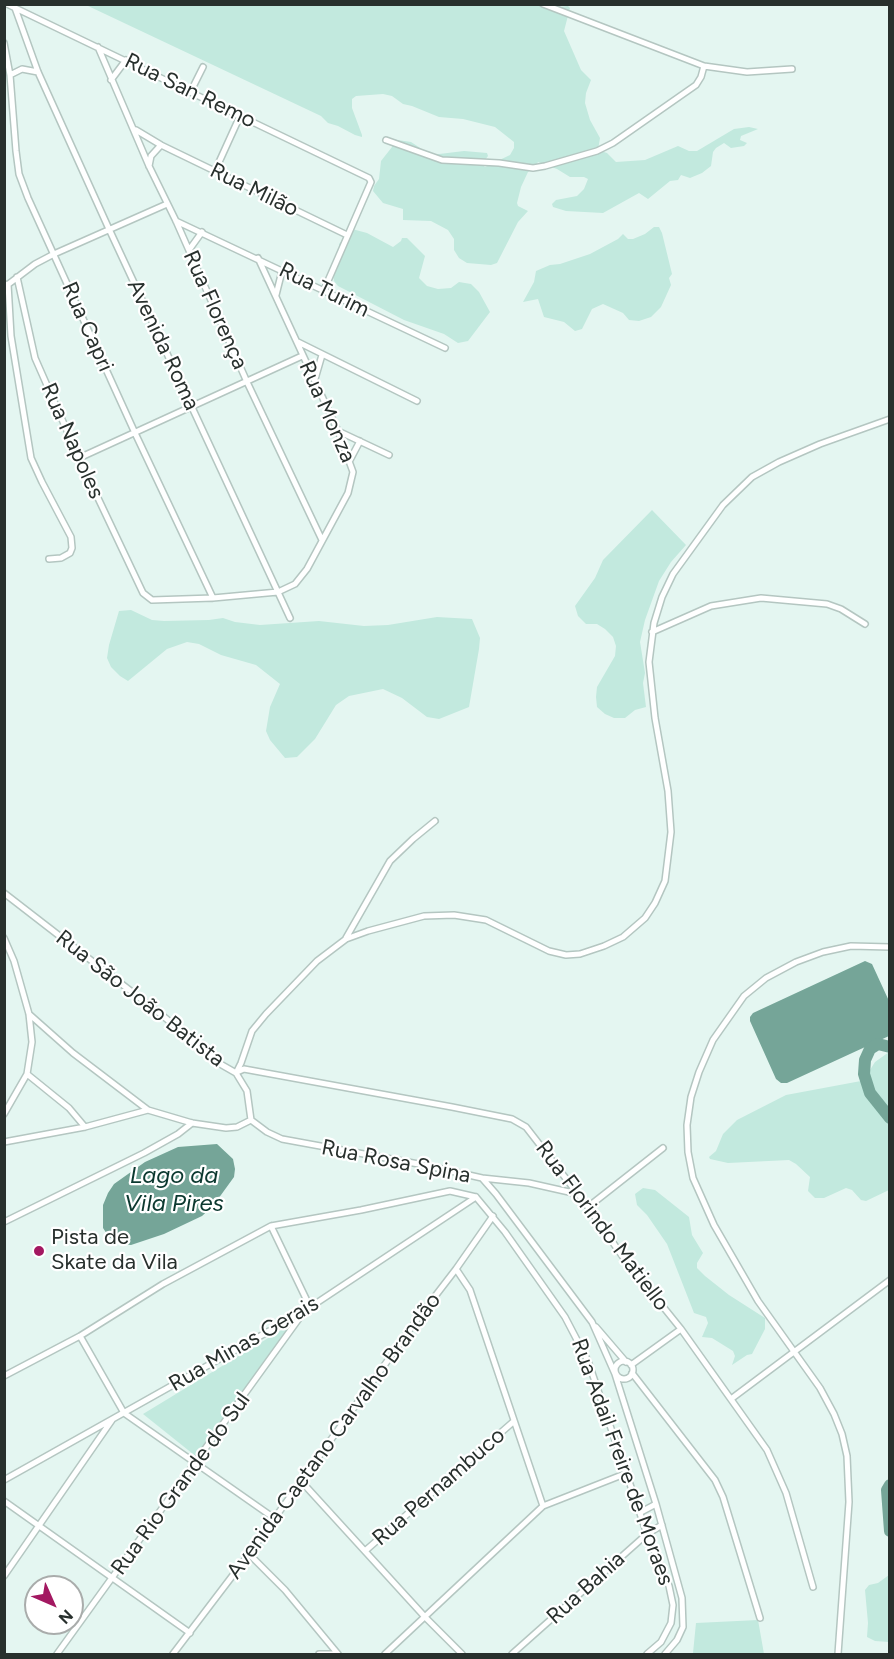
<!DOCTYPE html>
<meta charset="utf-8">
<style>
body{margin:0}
#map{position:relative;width:894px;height:1659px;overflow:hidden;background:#e4f6f1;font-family:Figtree,sans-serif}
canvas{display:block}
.frame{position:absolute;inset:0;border:6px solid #28302d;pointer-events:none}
.north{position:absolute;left:24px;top:1575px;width:60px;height:60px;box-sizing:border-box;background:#fff;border:2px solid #a9acab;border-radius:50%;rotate:135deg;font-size:16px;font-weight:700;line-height:24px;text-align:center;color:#28302d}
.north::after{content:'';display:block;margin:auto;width:21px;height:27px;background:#a31861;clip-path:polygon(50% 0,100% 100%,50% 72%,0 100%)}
</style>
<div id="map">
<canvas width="894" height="1659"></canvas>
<div class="frame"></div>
<div class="north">N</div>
</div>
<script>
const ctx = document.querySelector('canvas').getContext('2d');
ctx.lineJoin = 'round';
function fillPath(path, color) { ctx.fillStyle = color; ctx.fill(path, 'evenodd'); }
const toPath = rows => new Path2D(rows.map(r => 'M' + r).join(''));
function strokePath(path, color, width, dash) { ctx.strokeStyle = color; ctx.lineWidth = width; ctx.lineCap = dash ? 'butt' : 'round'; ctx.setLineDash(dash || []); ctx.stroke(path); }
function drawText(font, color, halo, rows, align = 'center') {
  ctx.font = font + ' Figtree,sans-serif'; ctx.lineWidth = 4.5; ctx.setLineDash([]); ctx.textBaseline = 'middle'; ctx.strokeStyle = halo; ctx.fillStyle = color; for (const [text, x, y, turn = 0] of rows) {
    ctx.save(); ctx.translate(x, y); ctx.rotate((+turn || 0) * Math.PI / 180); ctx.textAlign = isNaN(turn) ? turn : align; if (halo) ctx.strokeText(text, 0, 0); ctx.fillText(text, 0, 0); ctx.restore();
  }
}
fillPath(toPath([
 [559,4,559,7,568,6,570,8,564,31,581,70,591,80,586,93,585,103,590,120,600,138,598,150,607,153,616,162,645,160,678,146,689,151,697,151,734,129,749,127,758,129,741,136,740,140,747,143,744,146,731,148,724,143,716,148,713,152,711,166,702,173,690,178,681,175,678,180,670,181,648,199,639,193,603,213,566,211,553,207,552,204,556,200,577,196,584,189,588,179,584,177,570,177,557,169,538,162,534,168,528,172,521,187,517,203,518,206,528,211,518,222,497,263,491,265,467,263,459,258,454,250,454,239,448,230,431,221,403,220,403,209,383,203,373,191,374,186,379,179,381,161,392,147,392,145,387,144,391,139,411,142,431,155,464,151,487,153,488,156,482,164,485,167,510,155,514,148,514,142,495,127,463,119,439,117,412,106,403,104,392,96,383,94,356,96,352,99,352,108,362,135,362,137,355,135,338,126,328,123,321,116,86,5],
 [654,227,659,227,662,233,672,274,669,278,671,285,661,307,651,317,639,321,629,320,623,313,603,304,592,309,582,329,575,331,564,322,544,317,538,299,523,302,534,282,536,271,550,265,560,264,590,254,618,239,623,234,628,239,633,239,645,234],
 [352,229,367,233,393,247,401,241,402,238,407,238,425,256,419,278,427,286,438,289,451,288,459,282,471,284,479,292,490,312,468,341,458,343,444,334,404,320,338,286,334,281,333,275,340,250,339,244],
 [652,510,686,545,671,562,659,581,645,620,640,642,645,673,643,683,646,707,635,710,625,718,614,718,605,714,597,707,596,697,597,687,615,656,616,646,613,637,605,629,597,624,586,624,578,616,575,606,595,578,603,560],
 [131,610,152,620,164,621,209,620,223,618,235,622,260,625,319,621,364,626,388,625,437,617,472,619,480,638,479,649,469,707,439,719,427,717,402,698,383,689,349,696,336,705,315,739,297,757,285,758,270,740,266,731,270,707,280,684,256,665,221,655,199,644,187,642,167,649,128,681,120,676,111,667,107,658,109,645,119,611],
 [889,1052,889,1190,866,1201,861,1200,852,1190,846,1188,824,1198,815,1198,808,1191,810,1177,796,1164,789,1160,728,1163,710,1159,709,1157,716,1151,723,1134,737,1120,786,1095,861,1081,865,1078,875,1062],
 [643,1188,655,1190,689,1217,692,1235,703,1253,697,1263,697,1268,705,1276,729,1295,765,1318,765,1329,752,1354,747,1355,732,1365,735,1356,733,1351,712,1338,702,1337,708,1323,706,1317,694,1313,667,1244,647,1215,637,1205,635,1194],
 [293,1323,198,1458,143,1414],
 [889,1575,889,1642,875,1641,867,1637,868,1623,865,1590,869,1585,878,1583],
 [758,1620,764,1654,688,1654,693,1653,696,1623]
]), '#c2e9de');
fillPath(toPath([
 [865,961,872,964,889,1001,889,1036,787,1083,781,1083,776,1079,750,1021,750,1017,753,1013],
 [217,1144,233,1159,235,1169,234,1177,213,1206,202,1216,164,1234,131,1245,121,1244,109,1237,103,1228,103,1205,108,1193,114,1184,145,1162,178,1147]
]), '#75a598');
strokePath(toPath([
 [890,1047,878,1044,870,1049,865,1060,864,1074,870,1093,890,1118],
 [890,1485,887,1490,890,1531]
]), '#75a598', 12);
const minor = toPath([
 [7,4,369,178,371,182,324,290],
 [543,4,704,66,747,72,792,69],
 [15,8,38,72,109,229,290,618],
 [4,43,10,75,16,151,19,174,28,198,135,433,213,598],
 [98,47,149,166,176,221,247,382,322,540],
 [10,75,22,69,38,72],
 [111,80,126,60],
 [191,91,203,67],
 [136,130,161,145,347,235],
 [386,140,442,160,499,163,533,168,545,166,597,151,613,143,696,85,701,77,704,66],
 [149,166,151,156,161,145],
 [215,171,240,116],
 [176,221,445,348],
 [189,250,202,232],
 [17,277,35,358,79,458,143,593,152,600,213,598,278,592,295,584,307,569,348,493,353,472,338,431,258,258],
 [8,284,11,336,31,458,42,482,71,537,72,548,70,553,61,558,49,559],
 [6,286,35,264,54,254,167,204],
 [276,295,282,271],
 [298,342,417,401],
 [315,379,322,355],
 [338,431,389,455],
 [79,458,302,356],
 [350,460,360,441],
 [652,632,711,606,761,598,827,604,841,609,865,624],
 [4,893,163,1016,222,1065,236,1073,247,1091,251,1120],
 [4,938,14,961,29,1014,32,1042,27,1074,4,1114],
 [346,938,390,861,413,839,435,821],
 [29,1014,73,1053,148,1110,192,1123,226,1128,237,1127,251,1120],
 [237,1072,244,1069,452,1107,512,1119,526,1127,588,1207,623,1257,681,1329,767,1450,786,1493,813,1587],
 [236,1073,241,1063,252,1031,266,1014,317,961,346,939,368,931,424,916,454,915,486,920,549,951,566,955,580,954,604,946,623,937,645,918,655,903,665,881,671,832,668,791,655,718,649,662,654,623,662,597,673,574,723,505,752,477,779,462,820,444,890,419],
 [27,1074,69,1108,85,1127],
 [251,1120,267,1132,282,1139,424,1165,482,1178,496,1194,592,1322,615,1374,656,1504,682,1598,683,1627,677,1640,665,1654],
 [4,1142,85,1127,148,1110],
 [482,1178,529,1183,578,1194],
 [588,1207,663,1148],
 [4,1222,144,1153,178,1134,192,1123],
 [271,1226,310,1307],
 [456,1269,470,1290,543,1506],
 [596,1327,626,1362],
 [80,1336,124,1413,274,1518],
 '615 1370a9 9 0 1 1 18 0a9 9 0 1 1-18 0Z',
 [631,1365,681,1329],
 [632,1373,715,1480,723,1497,760,1618],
 [4,1376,80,1336,163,1284,271,1226,361,1210,450,1191,476,1197,505,1232,565,1317,588,1361,647,1534,669,1586,673,1605,671,1623,661,1642,647,1654],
 [731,1399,890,1280],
 [4,1480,303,1312,476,1197],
 [301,1481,425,1617,462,1654],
 [4,1501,190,1633],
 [641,1512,656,1504],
 [365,1551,513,1422],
 [249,1554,285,1590,338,1654],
 [4,1576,112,1420],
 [57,1654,303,1313],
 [173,1654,249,1554,416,1321,456,1269,493,1216],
 [319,1654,337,1654],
 [385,1654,543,1506,627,1473],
 [512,1654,647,1534,662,1525],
 [838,1654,849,1502,847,1456,842,1434,834,1414,820,1388,758,1301,714,1225,693,1178,688,1152,687,1125,691,1097,699,1072,713,1040,744,996,766,978,796,962,823,952,851,946,890,947]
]);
strokePath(minor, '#b4c6c1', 8);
strokePath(minor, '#fff', 5);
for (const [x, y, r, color] of [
 [39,1251,6,"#a31861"]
]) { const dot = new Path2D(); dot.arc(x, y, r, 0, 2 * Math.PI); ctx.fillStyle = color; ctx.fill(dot); strokePath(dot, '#fff', 2); }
drawText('22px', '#28302d', '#fff', [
 ["Rua San Remo",190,91,26],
 ["Rua Milão",254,190,26],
 ["Rua Turim",324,290,26],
 ["Rua Florença",215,310,66],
 ["Rua Capri",87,327,66],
 ["Avenida Roma",163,345,65],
 ["Rua Monza",327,412,66],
 ["Rua Napoles",72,441,66],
 ["Rua São João Batista",140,999,38],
 ["Rua Rosa Spina",396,1162,11],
 ["Rua Florindo Matiello",602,1226,53],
 ["Rua Minas Gerais",244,1344,-30],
 ["Avenida Caetano Carvalho Brandão",334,1436,-54],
 ["Rua Adail Freire de Moraes",622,1462,70],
 ["Rua Rio Grande do Sul",181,1484,-54],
 ["Rua Pernambuco",439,1487,-41],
 ["Rua Bahia",586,1588,-42]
]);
drawText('22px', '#28302d', '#fff', [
 ["Pista de",51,1238],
 ["Skate da Vila",51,1263]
], 'left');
drawText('italic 24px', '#0b382f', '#fff', [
 ["Lago da",174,1176],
 ["Vila Pires",174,1204]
]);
</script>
